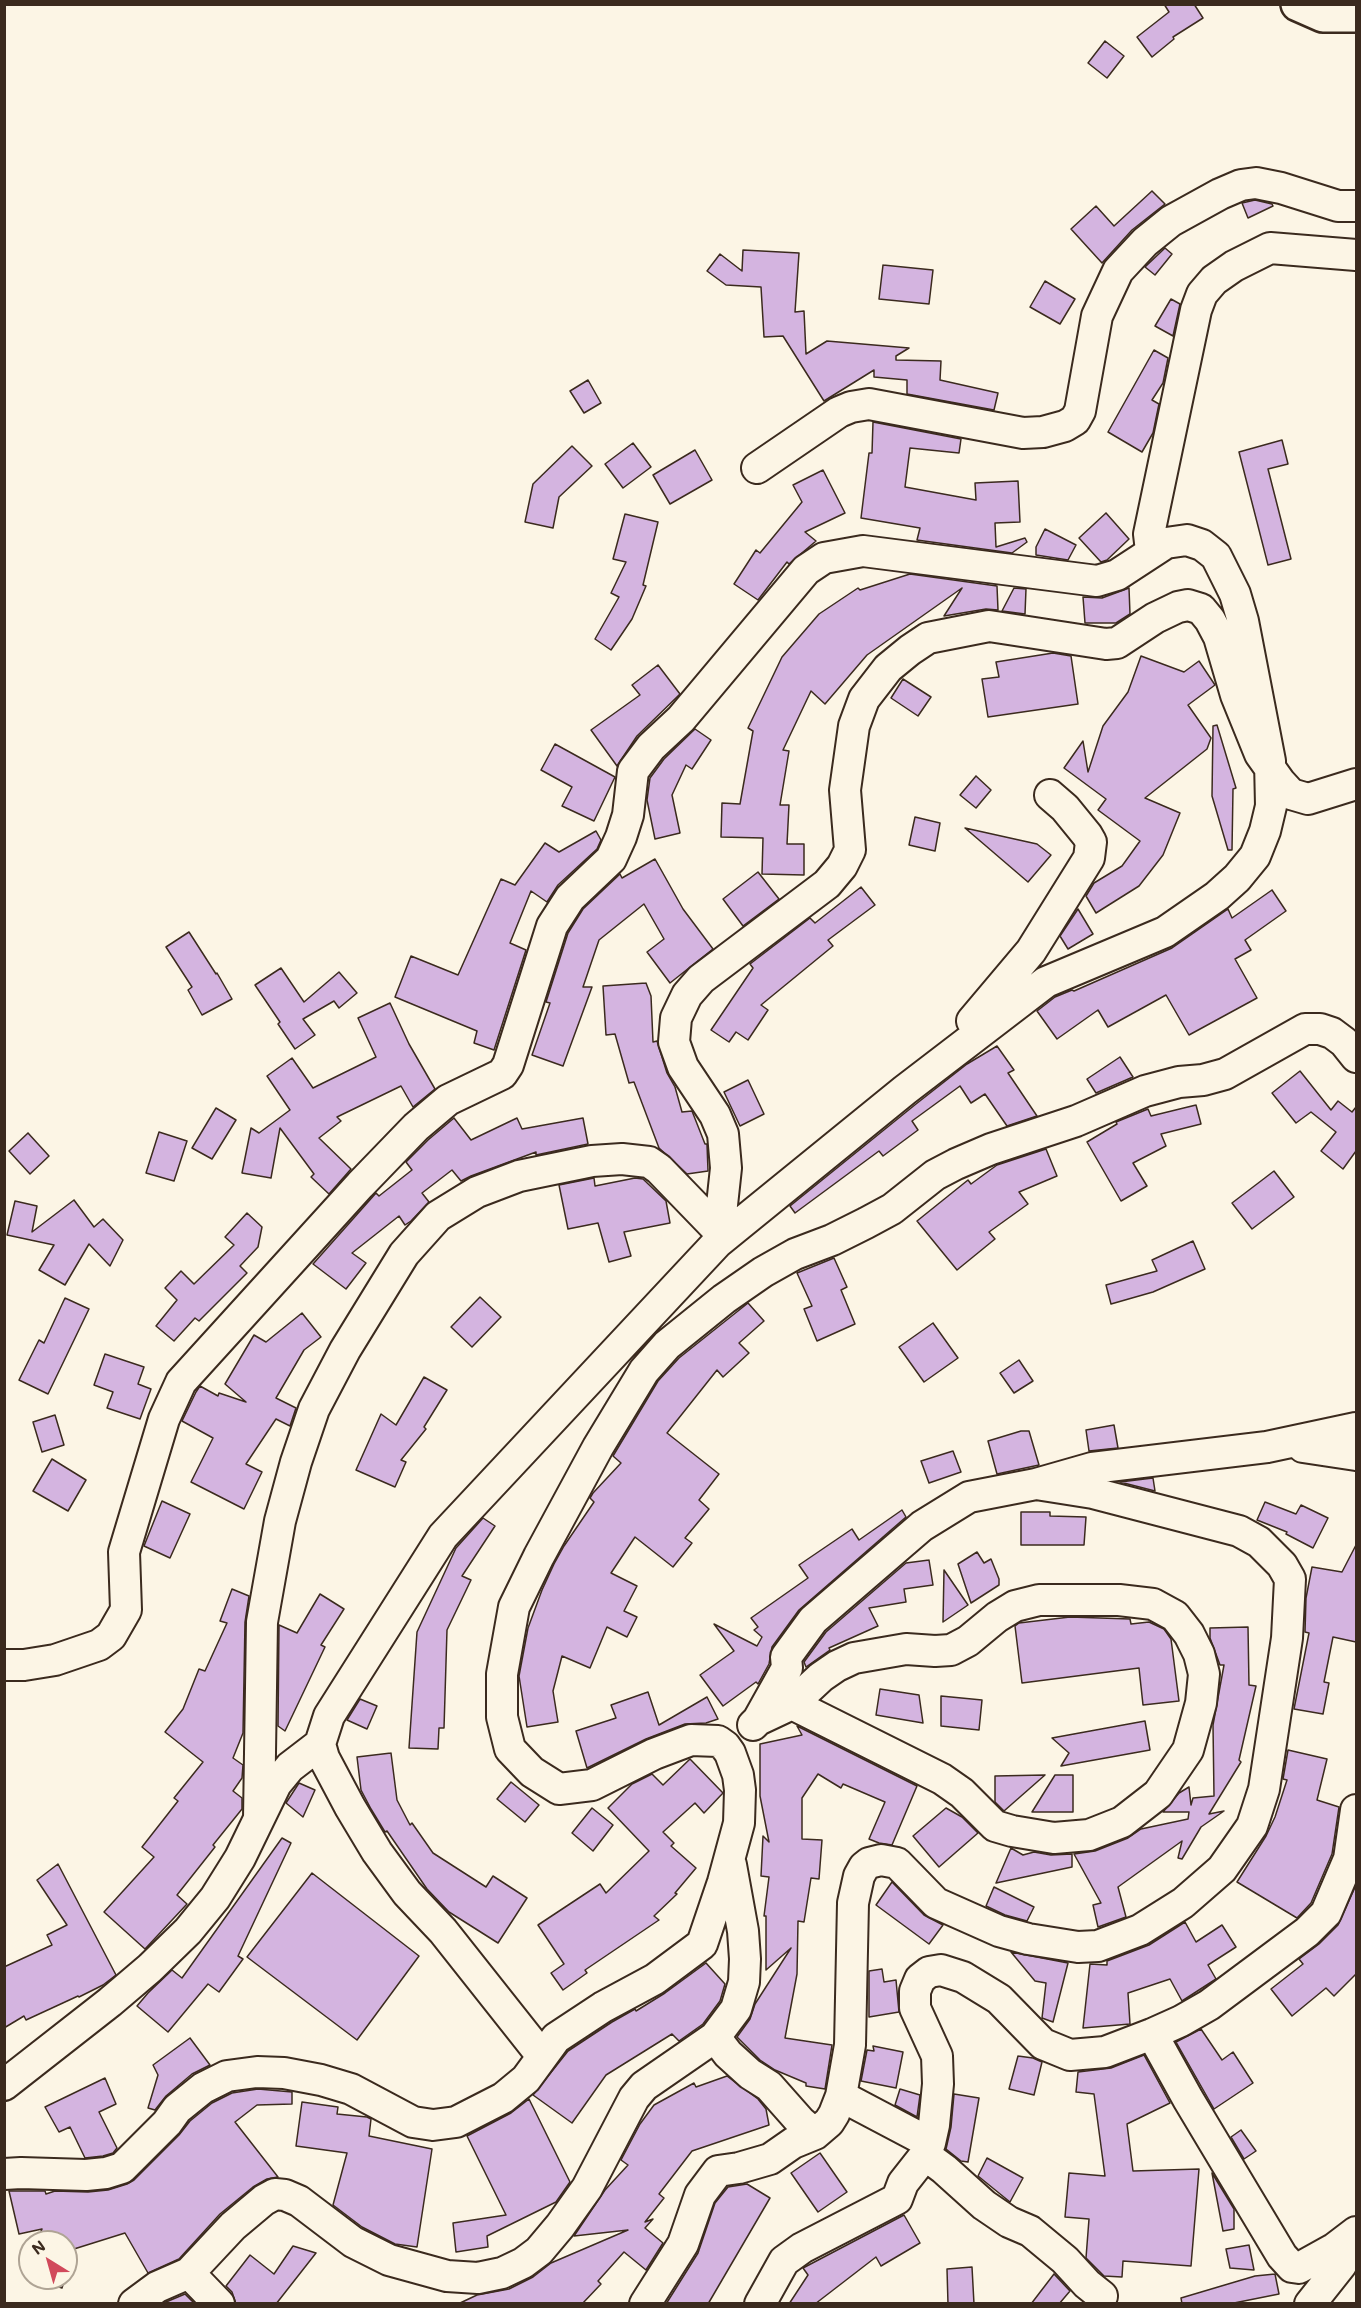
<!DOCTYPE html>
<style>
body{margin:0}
#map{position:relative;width:1361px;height:2308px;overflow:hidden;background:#fcf5e5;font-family:Mali,sans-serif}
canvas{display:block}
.frame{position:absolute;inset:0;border:6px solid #3b2a1e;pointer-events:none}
.north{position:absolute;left:18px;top:2230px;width:60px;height:60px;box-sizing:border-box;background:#fcf5e5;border:2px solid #afa495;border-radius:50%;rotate:323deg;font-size:16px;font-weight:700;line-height:24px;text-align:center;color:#3b2a1e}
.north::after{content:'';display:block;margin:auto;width:21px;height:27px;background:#d1495b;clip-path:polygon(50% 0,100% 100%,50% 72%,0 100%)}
</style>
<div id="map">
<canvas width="1361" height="2308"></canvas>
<div class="frame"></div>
<div class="north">N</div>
</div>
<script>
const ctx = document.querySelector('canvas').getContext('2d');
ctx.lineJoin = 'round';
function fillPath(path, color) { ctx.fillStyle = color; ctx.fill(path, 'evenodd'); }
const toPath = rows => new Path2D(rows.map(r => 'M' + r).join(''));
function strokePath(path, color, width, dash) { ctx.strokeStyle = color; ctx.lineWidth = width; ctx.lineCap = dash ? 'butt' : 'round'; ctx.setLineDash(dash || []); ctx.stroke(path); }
const building = toPath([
 [1164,4,1194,4,1203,18,1173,37,1174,39,1152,57,1137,37,1169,12,1164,4],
 [1105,41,1124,56,1107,78,1088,63,1105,41],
 [1152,191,1165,204,1132,230,1102,263,1071,229,1096,206,1114,226,1152,191],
 [1255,200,1272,204,1273,206,1248,218,1242,203,1255,200],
 [1165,248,1172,254,1155,275,1145,267,1165,248],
 [743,250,799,253,795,312,804,311,806,354,827,341,909,348,896,356,896,360,941,361,940,380,998,393,994,410,907,394,907,380,874,377,874,370,824,401,783,336,764,337,761,287,726,285,707,271,720,254,742,271,743,250],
 [883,265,933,270,929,304,879,299,883,265],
 [1045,281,1075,299,1060,324,1030,307,1045,281],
 [1171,299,1180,304,1173,336,1155,326,1171,299],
 [1154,350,1168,358,1163,383,1152,400,1159,404,1153,433,1142,452,1108,432,1154,350],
 [588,380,601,403,584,413,570,391,588,380],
 [873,422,961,439,959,453,910,448,905,487,976,500,975,483,1018,481,1020,522,995,523,996,547,1025,538,1027,542,1012,553,924,541,917,540,920,528,861,518,869,453,872,453,873,422],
 [1282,440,1288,464,1268,469,1291,559,1268,565,1239,452,1282,440],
 [633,443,651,467,623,488,605,464,633,443],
 [572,446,592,466,559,497,553,528,525,522,533,484,572,446],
 [695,450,712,480,670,504,653,475,695,450],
 [823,470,845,513,805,532,816,541,789,564,787,562,758,600,734,584,756,550,760,553,802,502,793,485,823,470],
 [1106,513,1129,539,1107,560,1101,562,1079,538,1106,513],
 [625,514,658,522,643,585,646,586,632,619,611,650,595,639,619,597,611,593,626,562,613,559,625,514],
 [1045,529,1076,545,1068,560,1036,555,1036,547,1045,529],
 [910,574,997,586,998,610,986,609,944,616,962,588,867,655,825,704,811,691,783,750,789,751,780,805,789,805,787,844,804,844,804,875,762,874,763,838,721,837,722,803,740,804,753,731,748,728,782,657,819,614,858,588,860,590,910,574],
 [1014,588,1026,589,1025,614,1002,611,1014,588],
 [1129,588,1130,614,1116,623,1085,623,1083,597,1102,598,1129,588],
 [1053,653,1071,656,1078,704,988,717,982,679,999,677,996,662,1053,653],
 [1141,656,1184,672,1199,661,1215,685,1188,705,1211,738,1207,749,1145,798,1180,813,1163,855,1139,886,1096,913,1086,896,1094,883,1122,866,1140,841,1098,810,1106,799,1064,768,1083,741,1088,772,1103,726,1128,692,1141,656],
 [658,665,680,694,637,736,617,766,591,730,640,695,632,685,658,665],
 [903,679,931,697,918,716,891,698,903,679],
 [1217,725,1236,788,1233,789,1232,850,1228,850,1212,796,1213,726,1217,725],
 [695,729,711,740,692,769,686,765,672,795,680,833,655,839,647,800,650,778,664,759,695,729],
 [555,744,615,777,594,821,562,806,572,787,541,770,555,744],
 [976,776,991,790,976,808,960,795,976,776],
 [915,817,940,823,935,851,909,845,915,817],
 [965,828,1037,844,1051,855,1028,882,965,828],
 [596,831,601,840,597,849,558,885,547,902,531,891,510,943,526,950,494,1050,474,1043,477,1031,395,997,411,956,458,975,501,879,515,885,545,843,559,852,596,831],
 [655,859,683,909,713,949,670,983,647,952,664,939,644,904,599,940,583,987,592,987,563,1066,532,1055,550,1003,546,1002,568,933,583,909,620,874,622,878,655,859],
 [758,872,779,899,743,926,723,899,758,872],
 [861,887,875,905,828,940,833,946,761,1005,768,1010,748,1040,736,1032,729,1042,711,1030,753,968,750,964,810,918,815,923,861,887],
 [1272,890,1286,911,1245,940,1251,950,1235,959,1257,998,1189,1035,1166,995,1108,1027,1098,1010,1057,1039,1037,1011,1055,997,1072,990,1074,991,1172,948,1228,909,1232,918,1272,890],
 [1078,909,1093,934,1068,949,1060,936,1078,909],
 [189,932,216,974,217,973,232,999,202,1015,188,990,192,987,166,947,189,932],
 [281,968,304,1002,339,972,357,993,339,1008,334,1001,303,1019,315,1035,295,1049,278,1024,280,1022,255,985,281,968],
 [646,983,651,996,653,1042,657,1041,667,1073,675,1087,682,1112,692,1111,705,1144,707,1144,708,1171,687,1174,659,1148,634,1082,629,1083,615,1034,606,1035,603,986,646,983],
 [390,1003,409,1044,435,1089,413,1107,401,1086,337,1117,341,1121,319,1138,351,1169,329,1194,311,1177,314,1174,280,1128,271,1178,242,1173,251,1128,259,1133,290,1110,267,1076,292,1058,313,1088,376,1057,358,1018,390,1003],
 [997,1046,1014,1070,1008,1073,1037,1116,1007,1126,985,1094,971,1103,960,1086,912,1121,918,1130,883,1156,879,1151,795,1213,790,1206,916,1104,967,1064,997,1046],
 [1120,1057,1133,1077,1096,1093,1087,1079,1120,1057],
 [1300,1071,1331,1110,1338,1101,1352,1112,1356,1107,1356,1151,1343,1169,1321,1151,1336,1132,1311,1112,1296,1123,1272,1093,1300,1071],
 [748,1080,764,1114,740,1126,724,1092,748,1080],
 [1196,1105,1201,1124,1161,1134,1166,1146,1133,1163,1147,1186,1121,1201,1087,1142,1117,1124,1116,1122,1148,1109,1151,1116,1196,1105],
 [216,1108,236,1120,212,1159,192,1148,216,1108],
 [454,1118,471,1140,517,1118,522,1129,583,1118,588,1144,536,1155,536,1152,471,1176,461,1181,452,1170,422,1193,429,1202,411,1221,405,1225,399,1216,352,1253,366,1263,346,1289,313,1264,376,1193,379,1196,412,1170,406,1162,428,1140,454,1118],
 [159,1132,187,1141,174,1181,146,1173,159,1132],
 [28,1133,49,1156,30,1174,9,1151,28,1133],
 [1046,1149,1057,1176,1019,1192,1028,1204,989,1232,995,1239,957,1270,917,1221,968,1180,971,1184,997,1165,1046,1149],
 [1274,1171,1294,1197,1252,1229,1232,1203,1274,1171],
 [594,1178,595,1186,635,1178,643,1179,666,1201,670,1223,624,1232,631,1256,609,1262,598,1223,568,1229,559,1185,594,1178],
 [74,1200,94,1227,103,1219,123,1240,110,1266,89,1244,65,1285,39,1270,54,1245,7,1235,15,1201,37,1206,32,1232,74,1200],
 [247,1213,262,1227,258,1247,240,1266,247,1273,199,1321,195,1318,174,1341,156,1326,177,1300,165,1288,181,1271,194,1284,234,1245,225,1237,247,1213],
 [1193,1241,1205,1269,1153,1292,1111,1304,1106,1285,1157,1271,1152,1260,1193,1241],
 [834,1258,847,1287,841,1290,855,1324,817,1341,804,1309,812,1306,797,1273,834,1258],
 [480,1297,501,1317,472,1347,451,1327,480,1297],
 [65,1298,89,1309,48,1394,19,1380,39,1340,44,1343,65,1298],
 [748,1303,764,1321,739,1343,749,1353,723,1377,717,1370,667,1433,719,1474,699,1500,709,1509,685,1538,692,1543,673,1567,635,1537,611,1573,637,1586,624,1611,637,1617,627,1637,607,1627,590,1668,562,1656,553,1691,558,1722,527,1727,519,1676,528,1628,542,1590,554,1564,564,1546,594,1502,590,1498,593,1493,621,1463,613,1456,658,1381,679,1358,748,1303],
 [302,1313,321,1337,304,1350,276,1398,296,1408,290,1426,276,1419,246,1464,262,1472,244,1509,191,1482,213,1438,182,1421,196,1392,200,1386,218,1396,219,1393,246,1402,225,1384,254,1335,266,1342,302,1313],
 [933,1323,958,1358,924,1382,899,1347,933,1323],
 [105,1354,144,1367,138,1384,151,1389,140,1419,107,1408,113,1392,94,1385,105,1354],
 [1019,1360,1033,1381,1014,1393,1000,1373,1019,1360],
 [424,1377,447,1390,424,1427,426,1429,401,1460,406,1462,395,1487,356,1470,381,1414,396,1425,424,1377],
 [55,1415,64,1445,42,1452,33,1422,55,1415],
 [1114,1425,1118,1448,1089,1451,1086,1430,1114,1425],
 [1021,1431,1029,1431,1039,1465,997,1474,988,1441,1021,1431],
 [953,1451,961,1472,929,1483,921,1461,953,1451],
 [52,1459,86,1480,68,1511,33,1491,52,1459],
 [1153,1478,1155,1491,1120,1482,1153,1478],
 [162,1501,190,1514,170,1558,144,1546,162,1501],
 [1265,1502,1296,1514,1301,1505,1328,1518,1313,1548,1286,1534,1287,1532,1257,1520,1265,1502],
 [902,1510,906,1517,799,1610,772,1647,769,1664,758,1684,756,1682,723,1706,700,1675,734,1651,714,1624,757,1646,762,1637,754,1630,758,1627,751,1618,808,1578,799,1565,852,1529,859,1540,902,1510],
 [1021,1512,1050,1512,1050,1516,1086,1517,1084,1545,1021,1545,1021,1512],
 [483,1518,495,1526,462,1576,471,1580,447,1630,444,1728,439,1728,438,1749,409,1748,417,1632,456,1548,483,1518],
 [1356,1545,1356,1642,1333,1637,1324,1682,1329,1683,1323,1714,1294,1709,1309,1633,1305,1632,1306,1598,1312,1567,1342,1572,1356,1545],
 [977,1552,984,1563,991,1559,999,1579,999,1585,971,1603,958,1564,977,1552],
 [929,1560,933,1585,904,1589,906,1602,869,1608,878,1626,829,1648,830,1650,806,1667,804,1662,826,1632,906,1563,929,1560],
 [944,1570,968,1605,943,1622,944,1570],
 [232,1589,249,1596,245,1622,243,1733,233,1758,243,1765,242,1778,233,1791,242,1798,242,1809,213,1845,215,1847,177,1895,187,1904,145,1949,104,1912,154,1857,142,1847,178,1801,174,1798,203,1762,165,1732,183,1709,199,1669,205,1671,227,1623,220,1621,232,1589],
 [320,1594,344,1609,321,1645,325,1647,285,1731,278,1726,279,1625,297,1633,320,1594],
 [1070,1617,1130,1619,1131,1624,1149,1622,1164,1629,1171,1639,1179,1701,1143,1705,1139,1668,1022,1683,1015,1626,1019,1623,1070,1617],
 [1248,1627,1249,1685,1256,1686,1239,1760,1241,1762,1209,1814,1224,1811,1201,1827,1182,1859,1178,1858,1182,1841,1118,1887,1126,1917,1098,1927,1093,1905,1101,1903,1074,1854,1095,1851,1128,1838,1141,1829,1188,1819,1189,1812,1163,1812,1179,1793,1189,1787,1191,1805,1193,1798,1214,1796,1213,1725,1224,1665,1220,1665,1210,1638,1210,1628,1248,1627],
 [880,1689,919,1695,923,1723,876,1715,880,1689],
 [648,1692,659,1725,707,1697,718,1719,706,1723,685,1724,646,1739,587,1768,576,1731,616,1718,611,1705,648,1692],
 [941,1696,982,1700,979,1730,941,1726,941,1696],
 [360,1699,377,1706,367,1729,347,1720,360,1699],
 [1145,1721,1150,1750,1061,1766,1069,1753,1052,1738,1145,1721],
 [797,1726,917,1786,892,1845,879,1843,869,1839,885,1802,843,1784,841,1788,818,1774,802,1798,802,1839,822,1840,819,1879,811,1878,804,1922,798,1921,797,1974,785,2038,832,2045,825,2089,806,2086,806,2083,775,2070,760,2060,737,2037,750,2019,755,2004,791,1948,766,1970,766,1916,764,1916,769,1877,761,1876,763,1836,769,1842,760,1796,760,1744,802,1735,797,1726],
 [1288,1750,1327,1759,1317,1800,1339,1807,1332,1854,1311,1903,1297,1918,1237,1882,1266,1836,1275,1817,1287,1780,1283,1779,1288,1750],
 [391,1753,397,1800,410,1825,412,1823,433,1853,486,1887,493,1876,527,1898,498,1943,449,1912,427,1889,387,1831,385,1832,371,1809,361,1790,357,1757,391,1753],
 [690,1759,723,1793,704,1813,695,1803,663,1832,674,1843,671,1846,696,1868,675,1893,677,1894,654,1916,659,1920,585,1970,587,1973,563,1990,551,1973,564,1964,538,1925,600,1884,606,1893,649,1851,608,1808,632,1784,652,1774,663,1785,690,1759],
 [1045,1775,1004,1811,995,1802,995,1776,1045,1775],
 [1055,1775,1073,1775,1073,1812,1032,1812,1055,1775],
 [511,1782,539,1805,525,1822,497,1799,511,1782],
 [299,1783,315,1790,303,1817,286,1803,299,1783],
 [592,1808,613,1825,593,1851,572,1833,592,1808],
 [946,1808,962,1817,978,1833,939,1867,913,1836,946,1808],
 [282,1838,291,1843,238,1956,243,1959,219,1992,208,1984,168,2032,137,2006,148,1993,172,1970,182,1978,282,1838],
 [1011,1848,1023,1855,1034,1852,1051,1855,1072,1854,1072,1867,996,1883,1011,1848],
 [58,1864,116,1975,103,1985,79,1997,78,1996,26,2020,24,2016,4,2028,4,1967,52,1945,47,1935,67,1925,37,1880,58,1864],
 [312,1873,419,1956,357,2040,247,1957,312,1873],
 [892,1882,924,1915,943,1925,929,1944,876,1905,892,1882],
 [1356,1885,1356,1974,1334,1996,1326,1988,1292,2016,1271,1989,1303,1964,1299,1959,1319,1944,1338,1925,1356,1885],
 [994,1887,1034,1907,1027,1921,1005,1915,986,1906,994,1887],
 [1185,1922,1196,1942,1222,1925,1236,1947,1208,1965,1216,1979,1182,2001,1170,1979,1128,1993,1130,2024,1083,2028,1090,1964,1107,1965,1107,1961,1149,1945,1185,1922],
 [1011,1952,1068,1963,1053,2022,1042,2018,1046,1983,1035,1981,1011,1952],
 [706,1963,725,1984,720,2001,703,2024,679,2041,672,2034,606,2075,572,2123,533,2095,568,2051,612,2022,635,2009,636,2011,665,1993,706,1963],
 [882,1969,884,1982,896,1980,899,2012,869,2017,869,1971,882,1969],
 [1201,2029,1222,2060,1233,2052,1253,2083,1214,2109,1176,2042,1201,2029],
 [190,2038,210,2065,192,2074,166,2096,155,2110,148,2108,158,2075,153,2065,190,2038],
 [873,2046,903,2052,896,2088,861,2081,867,2050,874,2051,873,2046],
 [1144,2055,1170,2103,1127,2124,1133,2171,1199,2169,1191,2266,1123,2261,1122,2277,1104,2276,1086,2258,1089,2219,1065,2217,1069,2173,1105,2176,1094,2094,1076,2092,1078,2072,1111,2068,1144,2055],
 [1018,2056,1033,2058,1042,2062,1034,2095,1009,2089,1018,2056],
 [727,2076,758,2099,766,2109,769,2125,692,2151,659,2194,664,2198,645,2222,653,2219,645,2228,663,2243,646,2270,624,2252,598,2281,601,2284,582,2304,458,2304,477,2295,509,2289,533,2277,551,2263,628,2230,574,2236,605,2190,628,2165,621,2160,640,2124,654,2105,694,2083,696,2087,727,2076],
 [105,2078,116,2104,99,2112,117,2148,113,2153,103,2156,85,2158,70,2127,59,2132,45,2107,105,2078],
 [258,2089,292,2092,292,2104,257,2105,235,2122,278,2177,267,2179,253,2187,220,2214,179,2259,148,2273,125,2233,74,2249,66,2274,66,2242,37,2242,42,2229,19,2234,9,2191,45,2191,46,2194,55,2191,88,2192,108,2190,127,2184,134,2180,179,2135,190,2121,212,2103,232,2093,258,2089],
 [900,2089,920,2095,917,2117,895,2105,900,2089],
 [954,2094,979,2098,968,2162,961,2161,946,2149,951,2127,954,2094],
 [529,2099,570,2182,556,2202,487,2236,488,2247,456,2252,453,2223,506,2215,467,2136,511,2113,529,2099],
 [302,2102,338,2107,337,2114,367,2117,371,2119,369,2136,432,2149,417,2247,395,2244,362,2227,333,2205,347,2153,296,2146,302,2102],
 [1241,2130,1256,2151,1244,2159,1231,2137,1241,2130],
 [820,2153,847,2192,818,2212,791,2173,820,2153],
 [987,2158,1023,2178,1010,2202,978,2176,987,2158],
 [1212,2173,1234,2209,1234,2229,1223,2231,1212,2173],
 [747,2184,770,2198,708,2304,666,2304,698,2253,715,2203,728,2187,747,2184],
 [904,2215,920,2243,881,2266,876,2257,815,2304,789,2304,808,2275,803,2268,904,2215],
 [1249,2245,1254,2270,1230,2268,1226,2249,1249,2245],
 [293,2246,316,2253,276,2304,236,2304,232,2292,226,2286,250,2255,274,2274,293,2246],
 [972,2267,974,2304,948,2304,947,2269,972,2267],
 [1054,2274,1070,2291,1059,2304,1031,2304,1054,2274],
 [1275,2274,1279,2294,1229,2304,1182,2304,1181,2298,1255,2276,1275,2274],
 [31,2278,65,2278,62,2288,31,2278],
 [185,2294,195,2304,165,2302,166,2302,185,2294]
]);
fillPath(building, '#d4b4e0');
strokePath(building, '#3b2a1e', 1.5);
const minor = toPath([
 [757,468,839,412,851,407,869,404,1023,433,1043,432,1065,426,1075,420,1080,411,1097,316,1118,271,1145,242,1171,221,1220,194,1241,185,1256,183,1281,188,1338,206,1356,206],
 [1151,551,1149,534,1196,310,1202,294,1214,280,1234,266,1270,248,1356,255],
 [972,1021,1031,951,1089,858,1091,842,1087,835,1065,808,1050,795],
 [718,1242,726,1168,723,1134,715,1115,683,1067,674,1042,676,1018,687,995,701,979,827,884,842,866,850,850,845,790,854,726,864,699,888,668,910,650,928,638,989,626,1106,644,1117,643,1155,618,1178,607,1188,605,1201,609,1210,620,1219,637,1236,695,1260,754,1280,782,1291,794,1308,799,1356,784],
 [1303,1447,1356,1455],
 [4,1665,24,1665,55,1660,99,1645,111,1636,126,1610,124,1552,164,1419,181,1382,360,1185,416,1127,448,1100,502,1074,508,1065,552,926,570,898,611,859,621,837,628,815,633,771,651,747,681,719,806,570,824,558,863,551,1097,581,1117,575,1166,543,1187,540,1202,545,1216,556,1235,594,1243,621,1270,761,1271,806,1265,831,1255,856,1237,878,1217,896,1165,932,1046,982,905,1090,718,1242,443,1536,329,1716,320,1744,324,1758,350,1807,377,1852,407,1893,443,1931,542,2056],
 [758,1720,792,1704,821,1677,837,1666,854,1658,906,1649,935,1651,951,1650,968,1641,997,1617,1015,1606,1039,1600,1119,1600,1153,1604,1175,1616,1189,1634,1199,1654,1204,1674,1201,1703,1188,1750,1158,1794,1122,1822,1089,1835,1054,1838,1012,1831,995,1826,962,1793,942,1779,792,1704],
 [753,1725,758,1720,787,1668,786,1657,813,1620,922,1526,969,1497,1036,1484,1092,1468,1267,1447,1356,1428],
 [259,1818,262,1622,280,1521,296,1462,314,1409,345,1350,404,1254,438,1216,477,1192,519,1176,592,1161,622,1159,649,1162,659,1169,718,1230],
 [1152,2034,1188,2099,1282,2256,1292,2267,1299,2268,1335,2248,1356,2232],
 [715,2037,728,2054,750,2074,769,2086,800,2121,815,2134],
 [4,2085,110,2002,150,1968,188,1931,215,1898,240,1858,276,1784,290,1767,320,1744],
 [841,2096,930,2143],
 [925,2155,944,2169,984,2205,1009,2222,1030,2231,1065,2260,1087,2284,1102,2296],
 [4,2174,21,2173,86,2175,106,2173,122,2168,167,2123,177,2109,203,2088,227,2076,257,2072,284,2073,321,2080,351,2089,413,2122,433,2125,456,2122,503,2098,526,2079,556,2038,603,2007,655,1979,702,1944,723,1882,739,1823,740,1790,738,1775,730,1753,725,1746,718,1741,691,1740,654,1754,592,1785,559,1789,532,1772,510,1749,502,1717,502,1674,514,1607,539,1556,598,1447,644,1371,667,1345,724,1299,763,1272,795,1254,832,1240,866,1223,892,1209,935,1175,956,1164,991,1149,1076,1121,1145,1091,1179,1082,1203,1080,1225,1074,1305,1029,1320,1029,1332,1033,1344,1042,1356,1057],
 [189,2273,219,2304],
 [134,2304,157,2287,189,2273,233,2226,264,2200,275,2194,285,2195,299,2201,353,2242,389,2260,447,2276,478,2278,502,2273,523,2263,539,2251,560,2226,587,2188,634,2098,644,2086,715,2037,736,2009,744,1982,745,1959,743,1931,731,1865],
 [645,2304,683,2244,700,2195,718,2171,739,2168,770,2159,793,2143,815,2134,829,2122,834,2114,841,2096,850,2045,853,1903,859,1876,864,1867,869,1863,881,1860,897,1863,936,1903,999,1931,1028,1939,1078,1947,1098,1946,1140,1930,1183,1903,1222,1869,1252,1826,1264,1789,1287,1638,1290,1579,1282,1565,1259,1542,1239,1531,1093,1493,1036,1484],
 [760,2304,784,2261,802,2248,897,2199,903,2183,925,2155,930,2143,934,2125,938,2084,937,2056,915,2008,915,1991,920,1979,929,1972,941,1970,963,1977,999,1999,1043,2044,1070,2055,1105,2052,1152,2034,1181,2021,1209,2005,1307,1932,1326,1913,1349,1859,1356,1810],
 [1310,2304,1341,2265,1356,2235]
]);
const major = toPath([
 [1298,4,1323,15,1356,15]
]);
strokePath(minor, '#3b2a1e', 34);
strokePath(major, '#3b2a1e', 38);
strokePath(minor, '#fcf5e5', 30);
strokePath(major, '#fcf5e5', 33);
</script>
